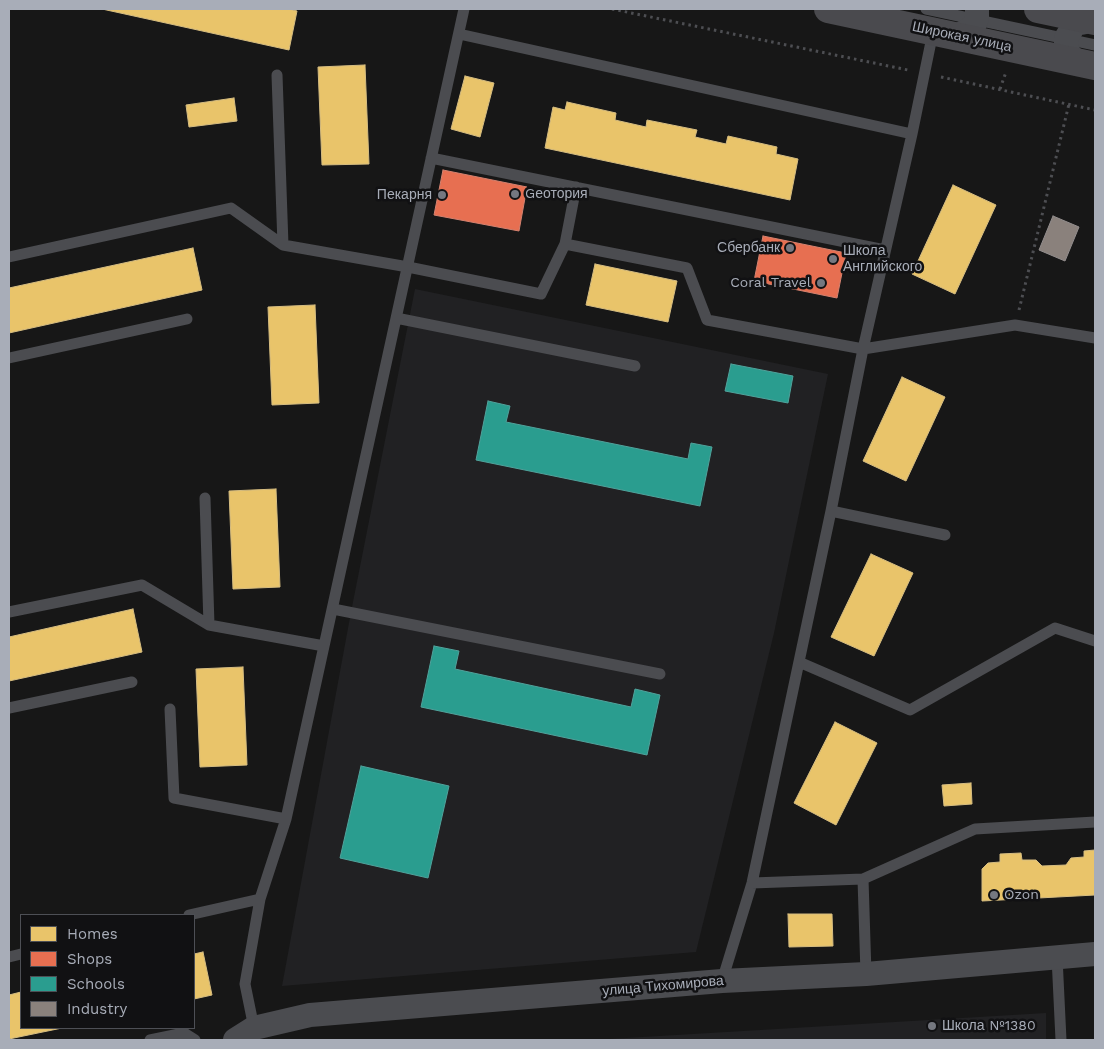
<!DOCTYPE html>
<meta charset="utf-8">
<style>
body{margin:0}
#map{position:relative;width:1104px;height:1049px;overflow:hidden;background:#171717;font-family:"Work Sans",sans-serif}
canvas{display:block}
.frame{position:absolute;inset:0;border:10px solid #a8adb8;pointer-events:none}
.legend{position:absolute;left:20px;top:914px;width:175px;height:115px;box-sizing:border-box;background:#111113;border:1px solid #4d4f55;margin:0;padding:6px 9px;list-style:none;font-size:15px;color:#a8adb8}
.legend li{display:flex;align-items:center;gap:10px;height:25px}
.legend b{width:25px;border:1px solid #4d4f55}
</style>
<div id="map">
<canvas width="1104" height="1049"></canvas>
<div class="frame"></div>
<ul class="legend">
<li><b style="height:14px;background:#e9c46a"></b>Homes</li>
<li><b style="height:14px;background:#e76f51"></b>Shops</li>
<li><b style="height:14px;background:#2a9d8f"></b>Schools</li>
<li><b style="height:14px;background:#8a817c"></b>Industry</li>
</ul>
</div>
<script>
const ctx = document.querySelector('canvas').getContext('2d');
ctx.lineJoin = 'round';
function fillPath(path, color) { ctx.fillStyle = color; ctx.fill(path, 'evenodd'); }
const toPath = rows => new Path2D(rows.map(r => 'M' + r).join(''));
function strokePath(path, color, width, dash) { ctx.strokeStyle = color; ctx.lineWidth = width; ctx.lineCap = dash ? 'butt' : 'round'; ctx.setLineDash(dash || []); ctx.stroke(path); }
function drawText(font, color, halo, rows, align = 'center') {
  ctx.font = font + ' "Work Sans",sans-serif'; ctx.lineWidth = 5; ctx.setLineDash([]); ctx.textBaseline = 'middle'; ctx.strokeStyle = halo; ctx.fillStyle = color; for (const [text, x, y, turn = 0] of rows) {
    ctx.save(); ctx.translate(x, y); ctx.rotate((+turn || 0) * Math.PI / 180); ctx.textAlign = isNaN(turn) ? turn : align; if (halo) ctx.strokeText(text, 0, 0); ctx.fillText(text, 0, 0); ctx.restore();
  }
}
fillPath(toPath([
 [415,289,828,374,774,633,696,952,282,986,351,612],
 [1046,1013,1046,1040,579,1040,592,1040]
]), '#212123');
const homes = toPath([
 [102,9,289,9,297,11,289,50,102,9],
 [365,65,369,164,322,165,318,67,365,65],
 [465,76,494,83,480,137,451,129,465,76],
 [234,98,237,121,189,127,186,105,234,98],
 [567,102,616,113,615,120,646,127,647,120,697,130,695,137,726,144,728,136,777,147,776,154,798,159,790,200,545,148,553,107,565,110,567,102],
 [953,185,996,205,955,294,912,274,953,185],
 [193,248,202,290,9,333,9,288,193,248],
 [595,264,677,281,668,322,586,305,595,264],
 [315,305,319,403,272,405,268,307,315,305],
 [902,377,945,397,906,481,863,461,902,377],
 [276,489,280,587,233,589,229,491,276,489],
 [871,554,913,573,874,656,831,637,871,554],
 [133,609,142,652,9,681,9,637,133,609],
 [243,667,247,765,200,767,196,669,243,667],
 [835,722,877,743,836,825,794,803,835,722],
 [971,783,972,804,944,806,942,785,971,783],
 [1095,850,1095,895,982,901,982,869,988,863,1000,862,1000,854,1021,853,1022,860,1036,860,1042,866,1066,865,1071,858,1084,857,1084,851,1095,850],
 [788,914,832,914,833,946,789,947,788,914],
 [203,952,212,995,194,999,194,954,203,952],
 [21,992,21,1028,62,1028,9,1039,9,995,21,992]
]);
fillPath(homes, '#e9c46a');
strokePath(homes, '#d6bd81', 1);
const shops = toPath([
 [443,170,527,187,519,231,434,215,443,170],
 [763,236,846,253,837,298,754,281,763,236]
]);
fillPath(shops, '#e76f51');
strokePath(shops, '#d48270', 1);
const schools = toPath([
 [731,364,793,376,788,403,725,391,731,364],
 [488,401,510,406,506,422,688,459,691,443,712,447,700,506,476,460,488,401],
 [434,646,459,651,455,669,631,707,635,689,660,695,647,755,421,707,434,646],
 [361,766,449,786,428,878,340,858,361,766]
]);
fillPath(schools, '#2a9d8f');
strokePath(schools, '#50a29b', 1);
const industry = toPath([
 [1053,216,1079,227,1065,261,1039,250,1053,216]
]);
fillPath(industry, '#8a817c');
strokePath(industry, '#938e8e', 1);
strokePath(toPath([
 [612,9,908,70],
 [941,77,1095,110],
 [1000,89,1006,72],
 [1019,310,1069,104]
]), '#4d4e52', 3, [2.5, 4]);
strokePath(toPath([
 [926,9,1095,45],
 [459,34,912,134],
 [277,75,283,245],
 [431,158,885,250],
 [565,244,576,187],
 [9,257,231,208,283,245,408,267,541,294,565,244,687,268,707,320,863,349,1015,325,1095,338],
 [396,318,635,366],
 [9,358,187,319],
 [205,498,209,625],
 [831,511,945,535],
 [333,609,660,674],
 [9,612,142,585,209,625,324,646],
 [799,662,910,710,1055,628,1095,641],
 [9,708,132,682],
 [170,709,174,798,286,819],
 [752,883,863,879],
 [189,915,260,899],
 [9,957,21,954],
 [1057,957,1061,1040],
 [866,974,863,879,975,829,1095,822],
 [722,981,752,883,831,511,863,349,912,134,933,32],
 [254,1028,245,984,260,899,286,819,464,9],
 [150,1040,184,1033,195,1040]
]), '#4b4c50', 11);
strokePath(toPath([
 [951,35,959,35,974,26,977,18,977,9],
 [1083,63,1075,60,1069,54,1066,46,1066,38,1075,24,1092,21],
 [235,1040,254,1028,310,1015,722,981,866,974,1095,954]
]), '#4b4c50', 24);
strokePath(toPath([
 [828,9,1095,66],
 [1038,9,1095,21]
]), '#4a4a4e', 28);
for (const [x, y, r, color] of [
 [515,194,5,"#757880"],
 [442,195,5,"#757880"],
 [790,248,5,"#757880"],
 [833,259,5,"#757880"],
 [821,283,5,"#757880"],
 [994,895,5,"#757880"],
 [932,1026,5,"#757880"]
]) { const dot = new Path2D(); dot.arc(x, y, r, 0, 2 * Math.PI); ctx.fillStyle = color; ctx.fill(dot); strokePath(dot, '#111113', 2); }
drawText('14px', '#a8adb8', '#111113', [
 ["Широкая улица",962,37,12],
 ["улица Тихомирова",663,986,-5]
]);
drawText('14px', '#a8adb8', '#111113', [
 ["Gеотория",525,194],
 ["Пекарня",432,195,"right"],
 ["Сбербанк",780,248,"right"],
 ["Школа",843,251],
 ["Английского",843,267],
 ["Coral Travel",811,283,"right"],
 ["Ozon",1004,895],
 ["Школа №1380",942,1026]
], 'left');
</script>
